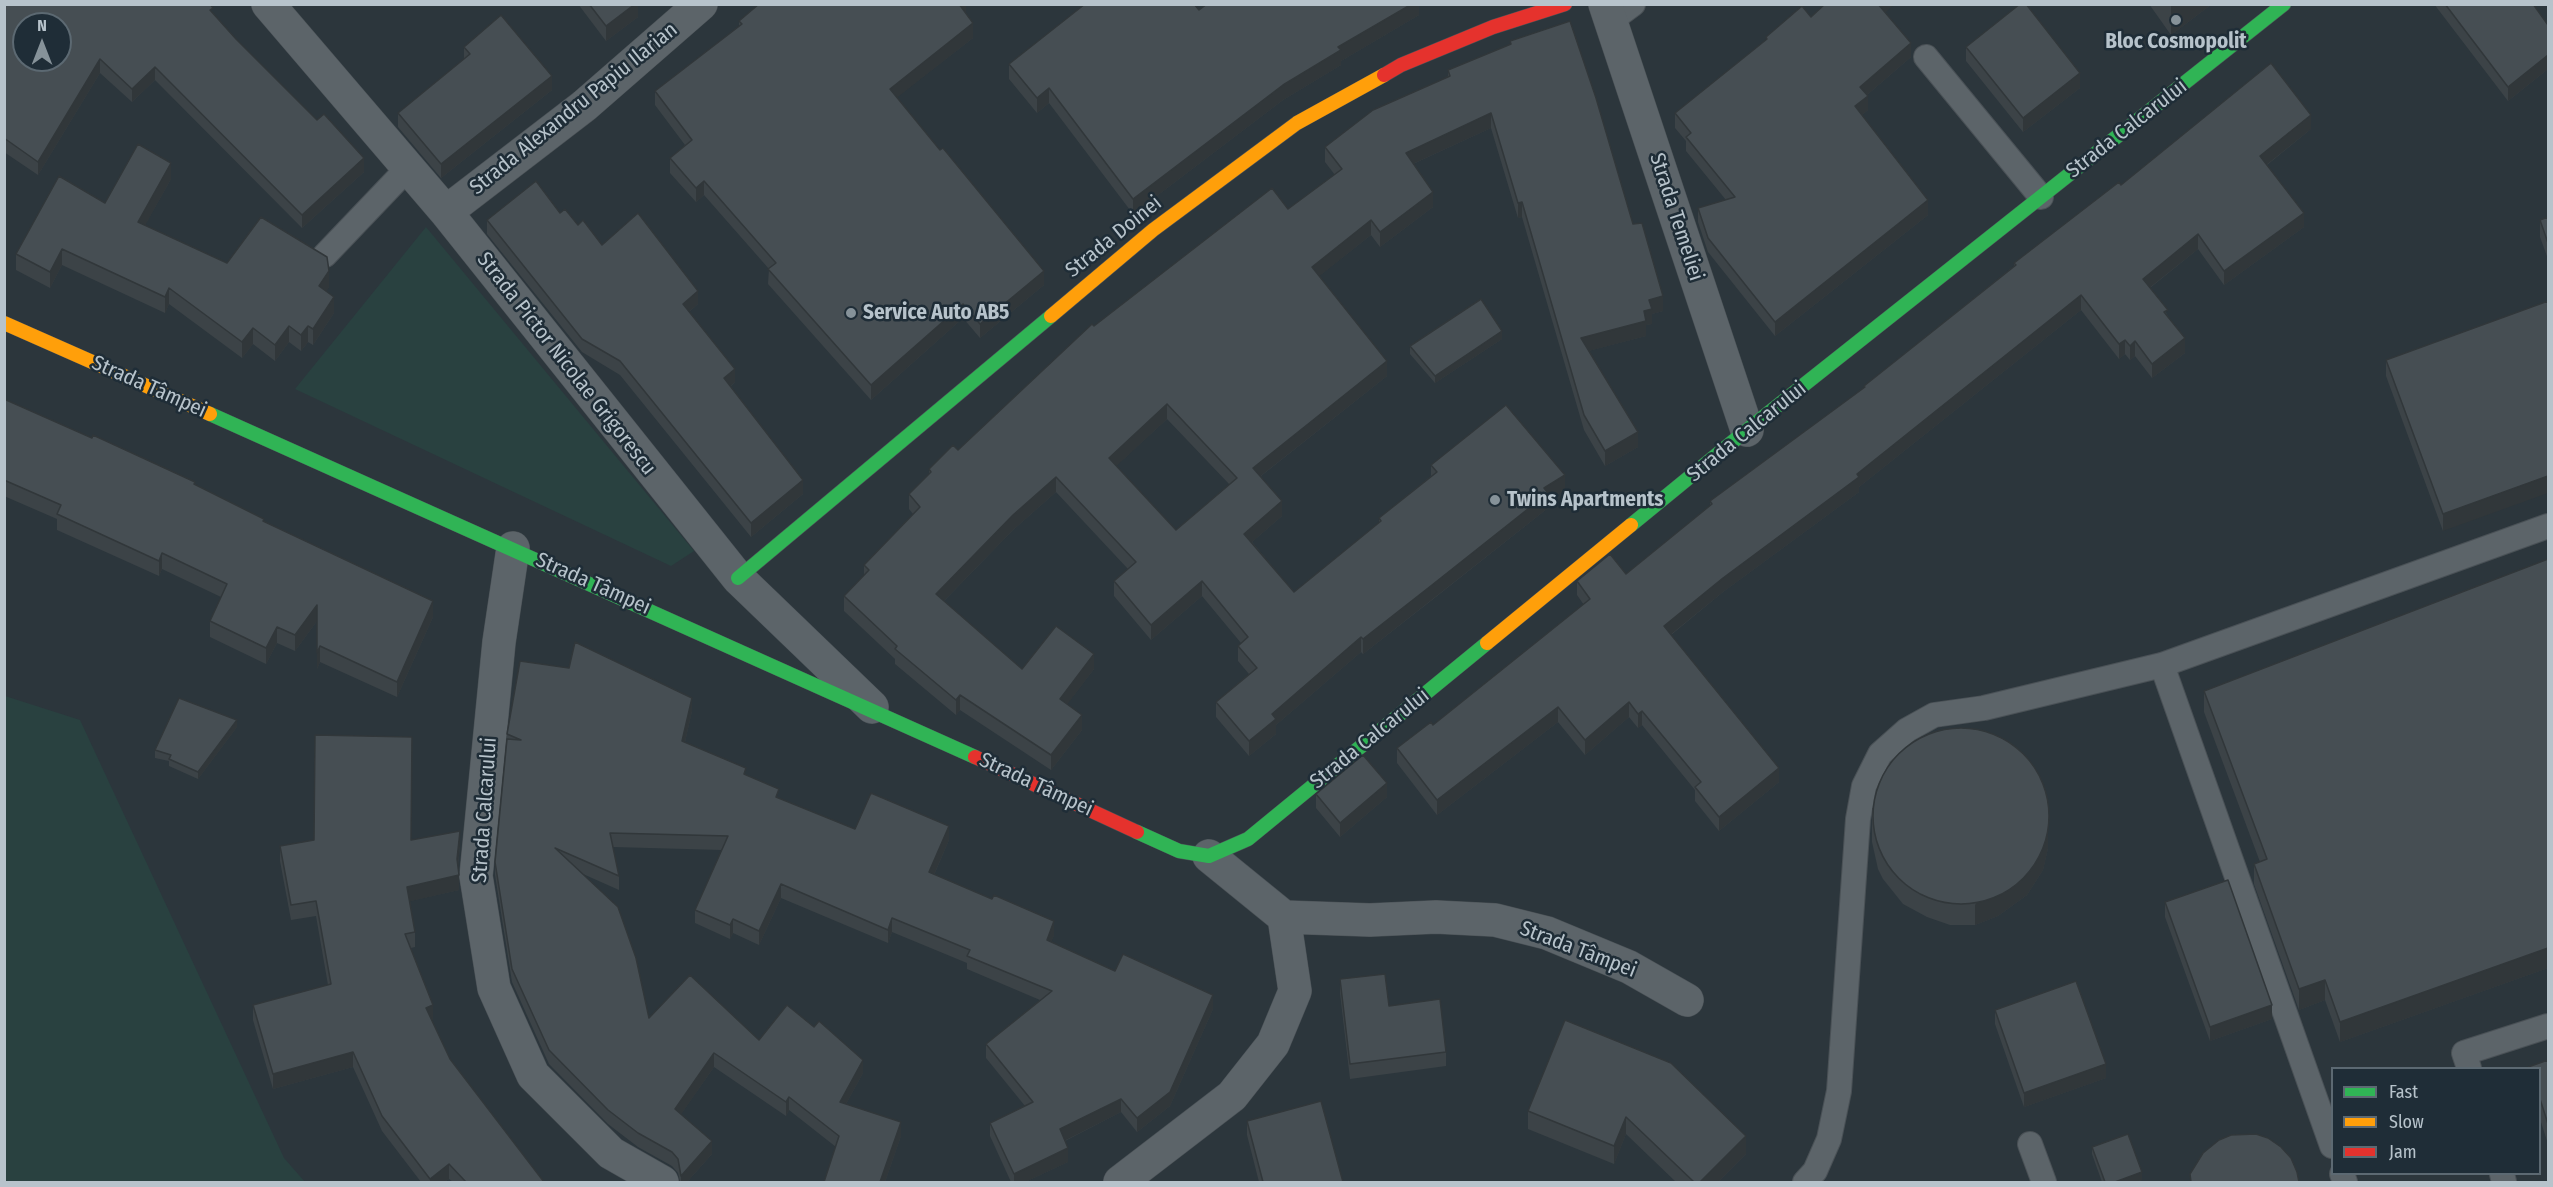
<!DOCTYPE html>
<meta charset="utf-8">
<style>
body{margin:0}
#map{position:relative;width:2553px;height:1187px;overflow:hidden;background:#2c363c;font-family:"Fira Sans Condensed",sans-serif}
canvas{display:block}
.frame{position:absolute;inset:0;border:6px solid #b7c3cb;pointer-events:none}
.legend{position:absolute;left:2331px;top:1067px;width:210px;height:108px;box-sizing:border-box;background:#1f2d37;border:2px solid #5c6972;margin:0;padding:8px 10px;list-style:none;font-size:18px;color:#b7c3cb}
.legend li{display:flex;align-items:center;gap:12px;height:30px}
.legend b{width:30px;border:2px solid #5c6972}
.north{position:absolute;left:12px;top:12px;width:60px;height:60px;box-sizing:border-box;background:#1f2d37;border:2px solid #5c6972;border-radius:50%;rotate:0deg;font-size:16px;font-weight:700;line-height:24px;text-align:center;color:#b7c3cb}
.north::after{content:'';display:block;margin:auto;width:21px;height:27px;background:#869299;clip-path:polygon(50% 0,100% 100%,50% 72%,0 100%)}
</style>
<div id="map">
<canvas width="2553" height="1187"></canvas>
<div class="frame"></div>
<ul class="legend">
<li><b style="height:8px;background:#30b455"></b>Fast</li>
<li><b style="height:8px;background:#ff9f0a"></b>Slow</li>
<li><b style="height:8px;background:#e5322d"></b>Jam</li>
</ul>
<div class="north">N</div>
</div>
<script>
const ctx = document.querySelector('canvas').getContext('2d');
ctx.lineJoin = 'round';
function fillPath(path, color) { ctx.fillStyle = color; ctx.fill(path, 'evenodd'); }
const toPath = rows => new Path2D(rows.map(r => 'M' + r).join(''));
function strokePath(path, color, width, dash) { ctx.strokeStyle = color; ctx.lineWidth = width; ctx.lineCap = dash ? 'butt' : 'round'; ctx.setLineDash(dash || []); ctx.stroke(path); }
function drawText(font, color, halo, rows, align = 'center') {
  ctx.font = font + ' "Fira Sans Condensed",sans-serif'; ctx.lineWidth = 5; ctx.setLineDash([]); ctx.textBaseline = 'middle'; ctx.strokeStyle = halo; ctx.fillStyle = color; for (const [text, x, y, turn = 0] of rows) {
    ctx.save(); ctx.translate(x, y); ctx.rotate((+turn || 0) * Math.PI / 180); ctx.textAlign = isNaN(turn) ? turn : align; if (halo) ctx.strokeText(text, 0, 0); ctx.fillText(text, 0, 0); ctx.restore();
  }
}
fillPath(toPath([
 [426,227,694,551,671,566,295,389],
 [5,696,80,720,284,1158,305,1182,5,1182]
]), '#294140');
const lane = toPath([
 [1610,21,1633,4],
 [1926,57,2041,197],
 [325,255,408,168],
 [2162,665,2332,1146],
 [2469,1068,2464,1053,2548,1026],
 [2030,1144,2044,1182],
 [2342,1174,2345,1182],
 [2502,1174,2504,1182],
 [1805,1182,1815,1171,1829,1139,1839,1091,1858,819,1864,786,1880,754,1907,730,1934,715,1984,708,2162,665,2548,526]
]);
const street = toPath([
 [268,4,446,212,738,578,872,707],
 [1605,4,1747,430],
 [446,212,584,106,701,4],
 [513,548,499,642,476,876,494,988,533,1075,611,1153,662,1182],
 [1284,917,1370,920,1436,917,1495,920,1547,933,1629,967,1687,1000],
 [1120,1182,1232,1096,1273,1044,1295,991,1284,917,1209,856]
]);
const fast = toPath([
 [210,414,975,757],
 [1631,525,1747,430,2284,4],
 [738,578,1051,316],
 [1137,832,1179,851,1209,856,1248,839,1487,643]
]);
const slow = toPath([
 [1051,316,1153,230,1297,123,1384,75],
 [4,323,210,414],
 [1487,643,1631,525]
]);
const jam = toPath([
 [1384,75,1401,65,1493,27,1565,4],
 [975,757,1137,832]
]);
strokePath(lane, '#4a5156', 26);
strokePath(street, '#4a5156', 34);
strokePath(fast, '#4a5156', 15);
strokePath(slow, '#4a5156', 15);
strokePath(jam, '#4a5156', 15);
strokePath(lane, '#5c6469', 24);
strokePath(street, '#5c6469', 33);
strokePath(fast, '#30b455', 14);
strokePath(slow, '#ff9f0a', 14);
strokePath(jam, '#e5322d', 14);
fillPath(toPath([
 [4,4,213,13,236,39,364,172,302,228,155,80,132,102,100,73,38,175,4,152],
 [578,4,638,4,638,17,606,41],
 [966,4,966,14,973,38,897,97,1044,285,980,338,963,318,871,400,768,284,769,269,704,195,696,202,670,173,670,158,685,145,655,105,655,91,739,26,739,21],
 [1419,4,1419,15,1341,61,1341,65,1283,100,1133,214,1049,103,1037,113,1009,79,1009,64,1199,10],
 [2149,4,2212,4,2171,35],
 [2434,4,2533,4,2548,25,2548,69,2508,101],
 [1885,13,1911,57,1867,95,1868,110,1862,115,1928,215,1775,336,1708,252,1698,222,1698,208,1726,200,1686,151,1686,141,1675,128,1675,113,1766,40,1766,37,1811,17],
 [1510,41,1633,224,1663,311,1652,314,1652,324,1646,325,1646,336,1588,351,1638,447,1605,466,1584,430,1522,217,1518,218,1491,128,1413,164,1433,207,1380,247,1371,235,1319,276,1387,376,1261,476,1282,516,1252,542,1294,592,1379,523,1379,518,1431,476,1431,465,1565,490,1548,500,1548,508,1432,600,1363,654,1361,652,1276,725,1276,734,1249,756,1216,717,1216,702,1249,674,1238,661,1238,646,1241,643,1202,596,1151,640,1114,596,1114,581,1128,569,1056,492,1013,530,944,601,1022,669,1094,669,1067,704,1082,730,1051,770,960,710,956,715,895,664,895,659,844,611,844,596,864,575,864,565,913,514,909,509,909,494,929,474,929,469,958,450,1094,326,1288,209,1335,175,1325,162,1325,147,1448,76,1448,70,1510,44],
 [1167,419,1230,485,1176,530,1116,466],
 [464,47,552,90,441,178,398,127,398,113,464,59],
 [1966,47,2080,88,2023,132,1966,61],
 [2311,129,2267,165,2304,227,2224,285,2198,249,2150,288,2168,316,2185,353,2152,378,2135,356,2130,360,2125,354,2119,359,2081,310,1859,487,1859,492,1723,592,1671,635,1779,782,1719,831,1695,801,1695,790,1642,725,1638,728,1629,717,1585,755,1558,722,1437,815,1397,763,1397,748,1433,725,1584,605,1577,595,1577,581,1626,574,1710,506,1710,501,1864,388,1864,386,2014,266,2014,263,2121,185],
 [171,179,145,225,227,263,329,287,326,291,334,313,313,345,308,342,301,351,289,342,275,361,253,344,242,358,169,304,165,313,62,265,50,288,16,270,16,254,105,203],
 [560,213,578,225,602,245,698,304,689,312,735,382,730,387,803,494,751,537,620,375,582,352,487,234,487,220],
 [2548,217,2548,259,2540,237,2540,220],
 [2548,301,2443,531,2386,376,2386,360],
 [1502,339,1435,383,1410,354,1410,346],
 [4,399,195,485,264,522,433,617,397,697,320,662,317,669,317,621,295,651,277,643,266,664,210,637,210,621,221,597,162,569,159,576,57,530,57,519,4,496],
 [2548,559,2548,968,2340,1042,2325,1000,2299,1010,2254,884,2254,864,2260,862,2204,712,2204,691],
 [692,711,685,742,746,775,779,798,855,829,949,840,934,875,1054,935,1051,942,1115,971,1213,1009,1170,1106,1137,1132,1121,1112,1065,1141,1068,1162,1025,1182,1011,1182,990,1136,990,1123,1025,1106,986,1058,986,1044,1040,1000,967,969,967,963,892,932,888,943,781,898,759,945,733,933,730,939,695,923,695,910,722,850,613,847,619,876,619,890,583,874,649,1018,759,1040,863,1073,846,1104,901,1136,885,1182,824,1182,836,1147,789,1110,786,1116,714,1067,681,1114,712,1154,687,1182,680,1182,678,1173,672,1166,638,1147,608,1124,549,1064,512,982,495,875,495,862,507,734],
 [237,727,198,779,169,766,169,761,155,758,155,750],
 [1316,794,1387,797,1340,837,1316,808],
 [1872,808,2048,848,2043,870,2027,895,1998,916,1975,925,1950,925,1927,917,1903,904,1883,879,1878,869,1872,842],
 [411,840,460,846,458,866,459,890,410,901,415,932,415,947,411,948,433,1020,432,1020,450,1059,544,1182,453,1182,449,1179,444,1182,421,1182,382,1131,353,1067,273,1089,253,1020,253,1005,328,985,316,916,291,920,280,861,280,846],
 [2165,902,2272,1019,2210,1041,2165,917],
 [1340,979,1389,1006,1446,1052,1446,1066,1350,1079,1340,993],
 [1995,1010,2106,1078,2024,1107,1995,1024],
 [1565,1020,1746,1154,1718,1182,1676,1182,1626,1134,1614,1164,1528,1129,1528,1111],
 [2548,1060,2548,1144,2540,1119,2540,1068],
 [1247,1121,1343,1182,1259,1182,1247,1135],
 [2092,1147,2142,1180,2134,1182,2102,1182,2092,1154]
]), '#3c4347');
fillPath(toPath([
 [635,4,638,4,638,17,606,41,606,26],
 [959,4,966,4,966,14,959,19],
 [1412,4,1419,4,1419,15,1341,61,1341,65,1283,100,1133,214,1133,199,1283,85,1338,47],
 [1878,4,1895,4,1878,19],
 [2171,4,2212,4,2171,35],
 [973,23,973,38,890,103,890,89],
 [1911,43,1911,57,1860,101,1860,87],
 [2548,55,2548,69,2508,101,2508,87],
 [100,59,100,73,38,175,38,162],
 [155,67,155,80,132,102,132,89],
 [2080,73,2080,88,2023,132,2023,118],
 [552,76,552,90,441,178,441,164],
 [1049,88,1049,103,1037,113,1037,98],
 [1868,96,1868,110,1855,121,1855,106],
 [1491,113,1491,128,1406,167,1406,153],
 [2311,115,2311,129,2260,170,2260,156],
 [364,158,364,172,302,228,302,215],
 [171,163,171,179,138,238,138,222],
 [704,181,704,195,696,202,696,188],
 [1433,192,1433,207,1380,247,1380,232],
 [1928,200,1928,215,1775,336,1775,322],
 [1522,202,1522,217,1518,218,1518,203],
 [2304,213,2304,227,2224,285,2224,271],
 [1371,220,1371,235,1312,282,1312,267],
 [2198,234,2198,249,2143,293,2143,279],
 [62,249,62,265,50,288,50,272],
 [329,271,329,287,319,302,319,286],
 [1044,271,1044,285,980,338,980,324],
 [169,288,169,304,165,313,165,297],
 [698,291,698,304,683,317,683,304],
 [2081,295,2081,310,1859,487,1859,492,1723,592,1664,640,1664,626,1723,578,1857,474],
 [1663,296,1663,311,1652,314,1652,324,1646,325,1646,336,1581,353,1581,338,1644,311,1649,300],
 [334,297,334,313,313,345,313,329],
 [963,304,963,318,871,400,871,385],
 [289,326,289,342,275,361,275,345],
 [308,326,308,342,301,351,301,335],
 [253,328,253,344,242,358,242,342],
 [1502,331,1502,339,1435,383,1435,376],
 [2185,338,2185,353,2152,378,2152,364],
 [2125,340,2125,354,2119,359,2119,344],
 [2135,341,2135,356,2130,360,2130,346],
 [1387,361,1387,376,1253,482,1253,468],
 [735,369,735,382,724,392,724,378],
 [1167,404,1167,419,1109,473,1109,458],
 [1638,432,1638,447,1605,466,1605,451],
 [1565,475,1565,490,1548,500,1548,508,1363,654,1363,639,1544,488],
 [2548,476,2548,493,2443,531,2443,514],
 [1056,477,1056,492,1013,530,936,609,936,594,1013,515],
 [803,480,803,494,751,537,751,523],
 [1282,501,1282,516,1244,549,1244,534],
 [162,553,162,569,159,576,159,561],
 [1202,581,1202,596,1151,640,1151,625],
 [433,601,433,617,397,697,397,682],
 [317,605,317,621,295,651,295,635],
 [277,627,277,643,266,664,266,648],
 [1361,637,1361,652,1276,725,1276,734,1249,756,1249,741,1272,714],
 [320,646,320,662,317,669,317,653],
 [1094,654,1094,669,1060,714,1060,699],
 [960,695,960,710,956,715,956,700],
 [692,698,692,711,682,755,682,741],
 [1629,702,1629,717,1585,755,1585,740],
 [1558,707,1558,722,1437,815,1437,800],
 [1642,711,1642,725,1638,728,1638,714],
 [1082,715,1082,730,1051,770,1051,755],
 [237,720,237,727,198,779,198,772],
 [1779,768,1779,782,1719,831,1719,817],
 [1387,783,1387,797,1340,837,1340,823],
 [2048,807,2048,848,2043,870,2027,895,1998,916,1975,925,1975,905],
 [949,826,949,840,929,886,929,872],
 [460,831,460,846,457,874,457,859],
 [459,875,459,890,407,902,407,887],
 [781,884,781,898,759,945,759,931],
 [892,918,892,932,888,943,888,930],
 [733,919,733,933,730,939,730,925],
 [1054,921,1054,935,1047,954,1047,940],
 [2548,948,2548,968,2340,1042,2340,1022],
 [2325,980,2325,1000,2299,1010,2299,989],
 [1213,995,1213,1009,1170,1106,1137,1132,1137,1118],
 [433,1005,433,1020,426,1023,426,1008],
 [2272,1005,2272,1019,2210,1041,2210,1027],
 [353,1052,353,1067,273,1089,273,1074],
 [714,1053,714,1067,675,1123,675,1109],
 [863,1060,863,1073,840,1115,840,1102],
 [2106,1064,2106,1078,2024,1107,2024,1093],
 [789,1097,789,1110,786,1116,786,1102],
 [1121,1099,1121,1112,1060,1143,1060,1129],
 [1626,1117,1626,1134,1614,1164,1614,1146],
 [901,1122,901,1136,885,1182,880,1182],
 [1746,1136,1746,1154,1718,1182,1700,1182],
 [712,1141,712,1154,687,1182,681,1182,681,1176],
 [1068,1148,1068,1162,1025,1182,1014,1182,1014,1174],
 [449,1164,449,1179,444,1182,430,1182,430,1179],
 [2142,1172,2142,1180,2134,1182,2115,1182]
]), '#31373a');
const building = toPath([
 [4,4,210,4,213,8,210,10,236,39,317,120,324,114,364,158,302,215,155,67,132,89,100,59,38,162,4,138,4,4],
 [24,24,60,24,60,60,24,60,24,24],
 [589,4,635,4,606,26,589,4],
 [759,4,959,4,973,23,890,89,940,150,943,148,1044,271,980,324,963,304,871,385,768,269,776,263,704,181,696,188,670,158,692,140,655,91,742,24,739,21,759,4],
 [1085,4,1194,4,1199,10,1207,4,1412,4,1338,47,1341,50,1283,85,1133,199,1049,88,1037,98,1009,64,1085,4],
 [1825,4,1878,4,1911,43,1860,87,1868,96,1855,106,1928,200,1775,322,1708,238,1698,208,1735,197,1686,137,1691,133,1675,113,1767,39,1766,37,1802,6,1811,17,1825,4],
 [2020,4,2026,4,2080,73,2023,118,1966,47,2020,4],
 [2445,4,2533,4,2548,25,2548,55,2508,87,2445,4],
 [501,15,552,76,441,164,398,113,470,54,464,47,501,15],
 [1570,21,1596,98,1633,224,1642,223,1663,296,1649,300,1652,309,1644,311,1646,321,1581,338,1638,432,1605,451,1584,415,1522,202,1518,203,1491,113,1406,153,1433,192,1380,232,1371,220,1312,267,1387,361,1253,468,1282,501,1244,534,1294,592,1381,521,1379,518,1437,472,1431,465,1506,405,1565,475,1544,488,1548,493,1432,585,1363,639,1361,637,1272,714,1276,719,1249,741,1216,702,1257,668,1238,646,1248,637,1202,581,1151,625,1114,581,1136,562,1056,477,1013,515,936,594,1022,669,1056,626,1094,654,1060,699,1082,715,1051,755,960,695,956,700,895,649,897,646,844,596,869,570,864,565,920,507,909,494,931,472,929,469,953,445,958,450,1092,324,1094,326,1272,188,1288,209,1342,169,1325,147,1373,110,1450,76,1448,70,1511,44,1510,41,1570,21],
 [1167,404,1237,478,1176,530,1109,458,1167,404],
 [2271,63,2311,115,2260,156,2304,213,2224,271,2198,234,2143,279,2168,310,2164,312,2185,338,2152,364,2135,341,2130,346,2125,340,2119,344,2081,295,1857,474,1859,477,1723,578,1664,626,1779,768,1719,817,1695,787,1701,782,1642,711,1638,714,1629,702,1585,740,1558,707,1437,800,1397,748,1431,722,1433,725,1590,599,1577,581,1610,554,1626,574,1712,504,1710,501,1865,387,1864,386,2016,265,2014,263,2119,182,2121,185,2271,63],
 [138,144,171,163,138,222,227,263,261,217,327,257,329,271,319,286,334,297,313,329,308,326,301,335,289,326,275,345,253,328,242,342,169,288,165,297,62,249,50,272,16,254,59,176,105,203,138,144],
 [536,181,560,213,565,209,578,225,583,220,602,245,638,213,698,291,683,304,735,369,724,378,803,480,751,523,620,361,582,339,487,220,536,181],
 [2548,217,2548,243,2540,220,2548,217],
 [1481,299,1502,331,1435,376,1410,346,1481,299],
 [2548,301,2548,476,2443,514,2386,360,2548,301],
 [4,399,92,438,93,435,195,482,194,484,264,519,263,521,433,601,397,682,320,646,317,653,317,605,295,635,277,627,266,648,210,621,227,584,162,553,159,561,57,514,61,505,4,480,4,399],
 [2548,559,2548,948,2340,1022,2325,980,2299,989,2254,864,2267,859,2204,691,2548,559],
 [575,642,692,698,682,741,746,768,744,774,779,789,776,797,855,829,871,793,949,826,929,872,992,899,994,895,1054,921,1047,940,1115,971,1123,954,1213,995,1170,1092,1137,1118,1121,1099,1060,1129,1068,1148,1014,1174,990,1123,1033,1102,986,1044,1052,991,967,956,970,950,892,918,888,930,781,884,759,931,733,919,730,925,695,910,728,836,610,833,619,876,555,848,618,907,636,958,649,1018,690,975,759,1040,787,1005,814,1027,819,1021,863,1060,840,1102,901,1122,880,1182,824,1182,839,1136,789,1097,786,1102,714,1053,675,1109,712,1141,681,1176,678,1159,672,1152,638,1133,608,1110,549,1050,512,969,495,862,507,739,521,740,507,734,520,661,569,668,575,642],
 [179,698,237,720,198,772,169,759,171,755,155,750,179,698],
 '1873 816a88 88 0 1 1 176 0a88 88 0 1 1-176 0Z',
 [315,735,412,737,411,840,460,831,457,859,459,875,407,887,415,932,405,934,433,1005,426,1008,450,1059,544,1182,466,1182,449,1164,430,1179,382,1116,353,1052,273,1074,253,1005,331,984,316,901,291,905,280,846,314,840,315,735],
 [1363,755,1387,783,1340,823,1316,794,1363,755],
 [2228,880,2272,1005,2210,1027,2165,902,2228,880],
 [1385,974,1389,1006,1440,999,1446,1052,1350,1064,1340,979,1385,974],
 [2076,981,2106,1064,2024,1093,1995,1010,2076,981],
 [1565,1020,1671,1063,1746,1136,1700,1182,1694,1182,1626,1117,1614,1146,1528,1111,1565,1020],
 [2548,1060,2548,1124,2540,1099,2540,1068,2528,1068,2528,1067,2548,1060],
 [1321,1101,1343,1182,1263,1182,1247,1121,1321,1101],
 [2128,1134,2142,1172,2115,1182,2105,1182,2092,1147,2128,1134],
 [2256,1134,2268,1138,2281,1147,2291,1158,2297,1172,2299,1182,2191,1182,2190,1174,2203,1153,2219,1140,2231,1135,2256,1134]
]);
fillPath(building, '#464e53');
strokePath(building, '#31373a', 1.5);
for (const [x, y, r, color] of [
 [2176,20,6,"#869299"],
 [851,313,6,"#869299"],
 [1495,500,6,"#869299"]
]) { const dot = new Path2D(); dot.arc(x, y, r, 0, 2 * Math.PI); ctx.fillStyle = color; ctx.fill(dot); strokePath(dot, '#1f2d37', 2); }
drawText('bold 21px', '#b7c3cb', '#1f2d37', [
 ["Bloc Cosmopolit",2176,42,"center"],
 ["Service Auto AB5",863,313],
 ["Twins Apartments",1507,500]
], 'left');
drawText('21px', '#b7c3cb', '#1f2d37', [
 ["Strada Alexandru Papiu Ilarian",574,109,-39],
 ["Strada Calcarului",2127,129,-38],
 ["Strada Temeliei",1676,217,72],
 ["Strada Doinei",1114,237,-39],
 ["Strada Pictor Nicolae Grigorescu",566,364,52],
 ["Strada Tâmpei",149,387,24],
 ["Strada Calcarului",1747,432,-39],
 ["Strada Tâmpei",593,584,24],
 ["Strada Calcarului",1370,739,-39],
 ["Strada Tâmpei",1036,785,25],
 ["Strada Calcarului",485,810,-86],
 ["Strada Tâmpei",1578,950,21]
]);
</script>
